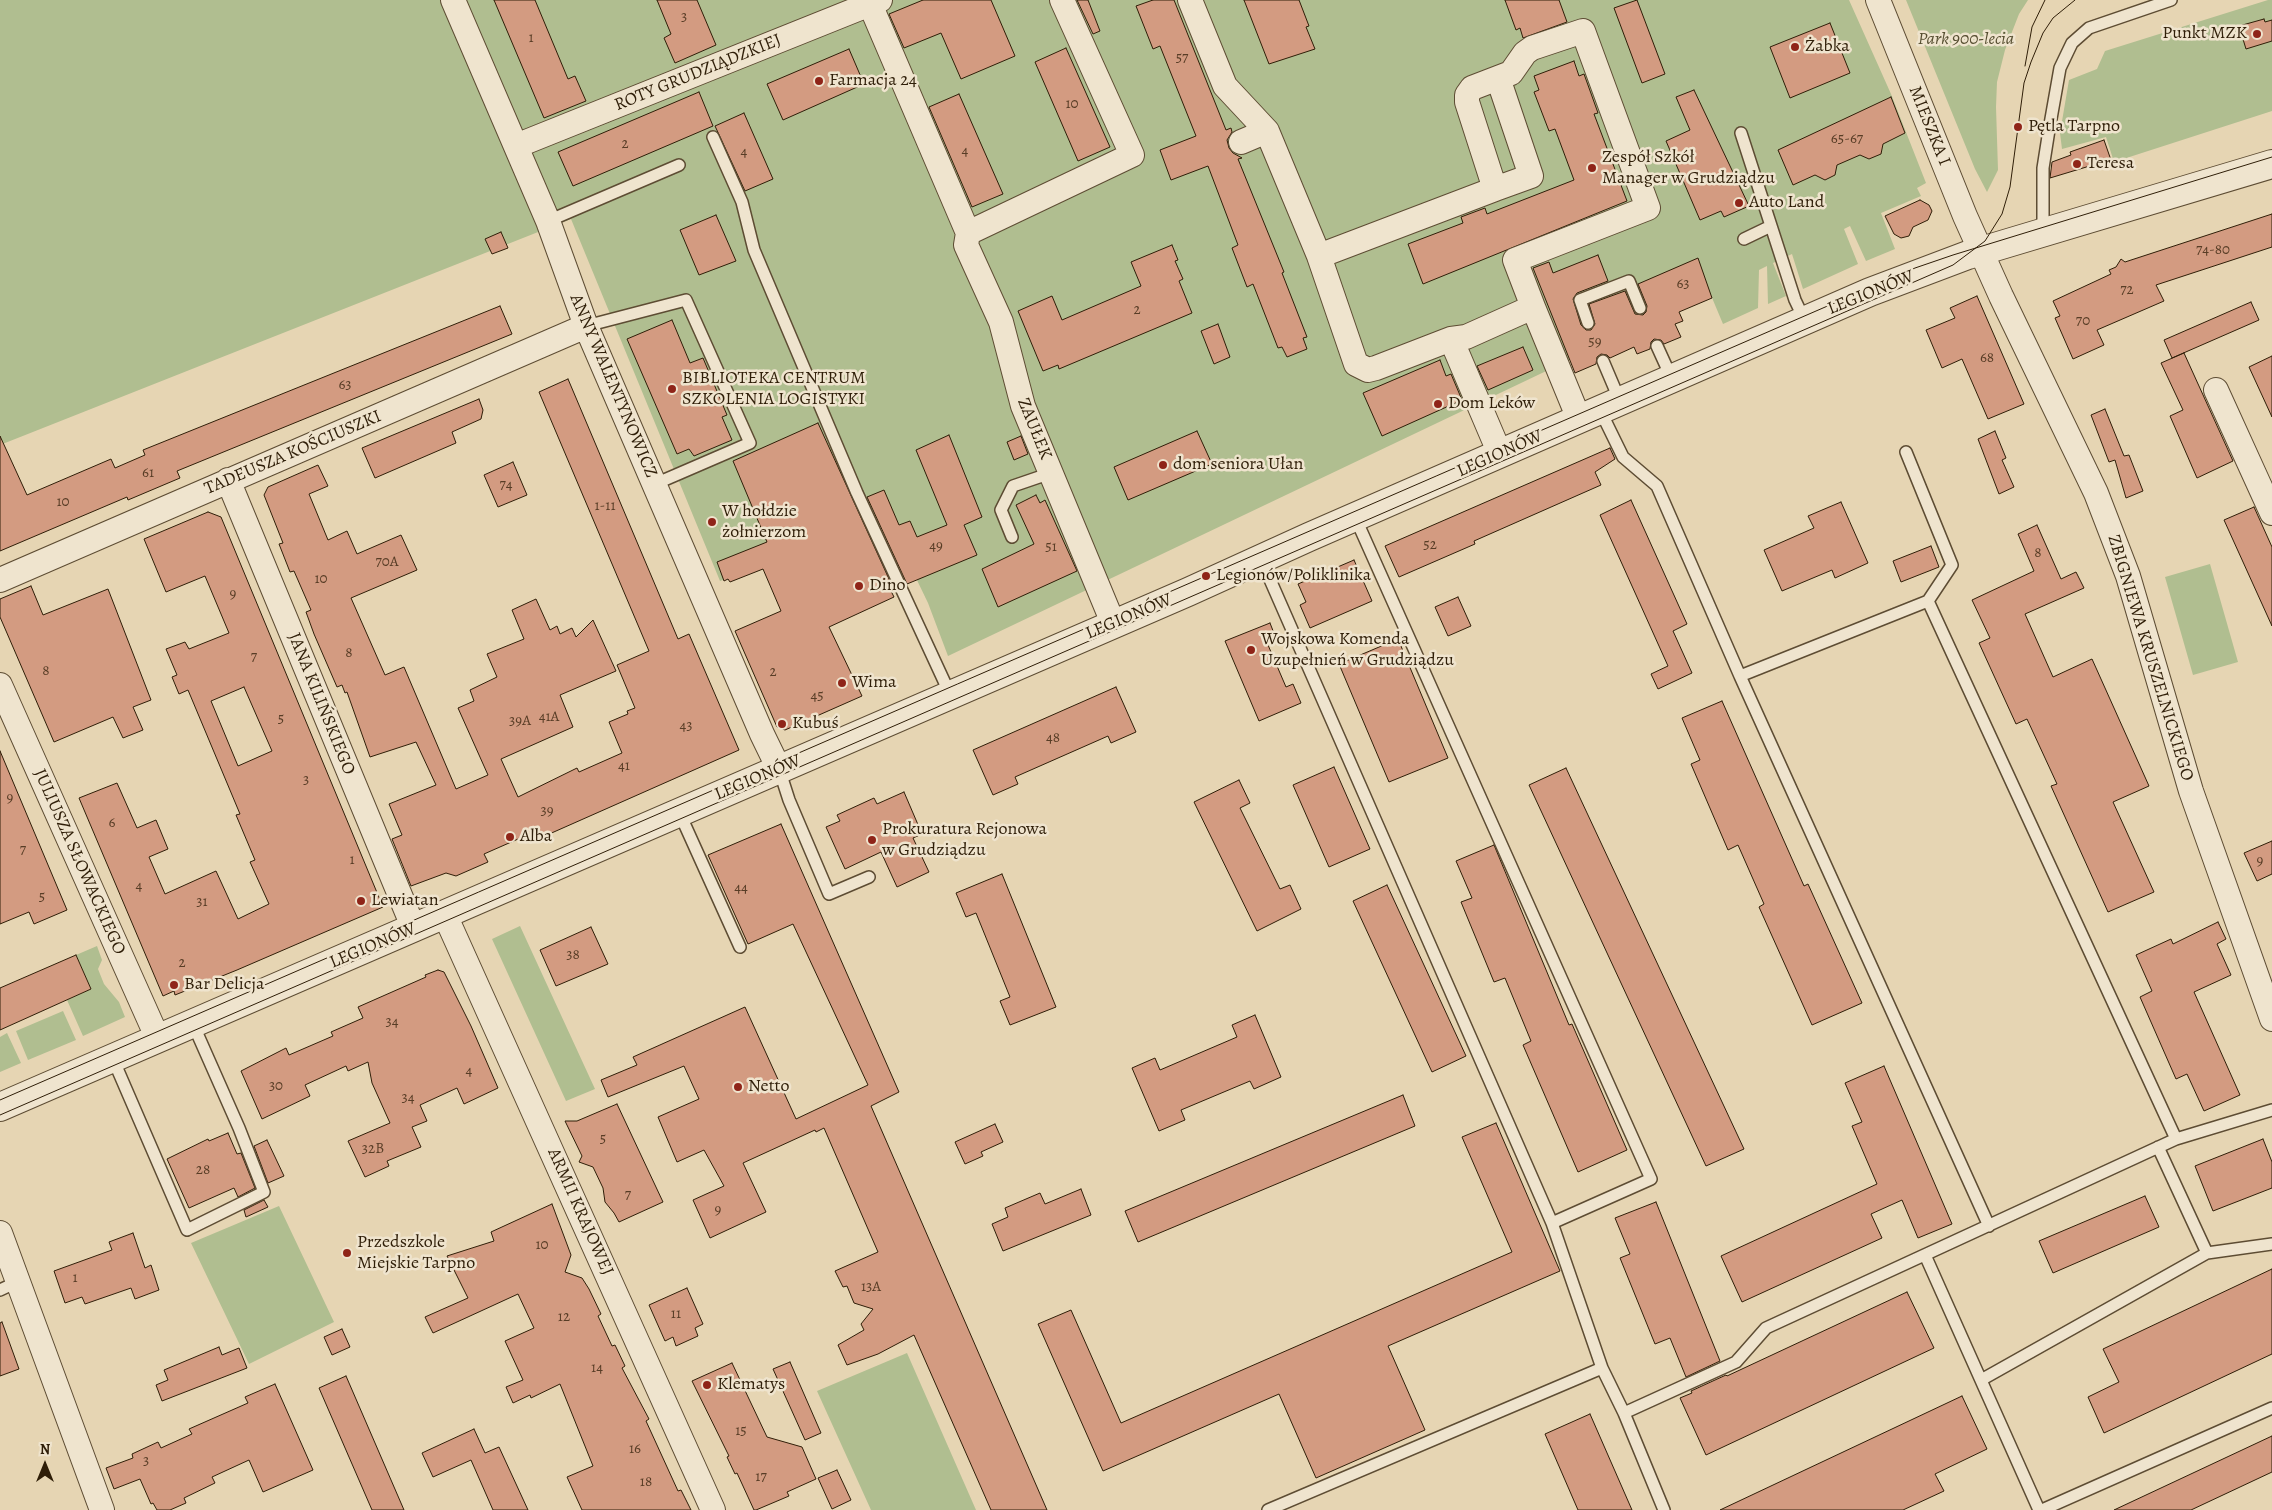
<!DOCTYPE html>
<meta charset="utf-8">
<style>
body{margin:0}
#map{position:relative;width:2272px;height:1510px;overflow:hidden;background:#e6d5b3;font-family:Alegreya,serif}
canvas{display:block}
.north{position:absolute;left:20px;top:1440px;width:50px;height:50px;-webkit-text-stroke:4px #efe4ce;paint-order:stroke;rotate:0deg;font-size:14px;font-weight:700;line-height:20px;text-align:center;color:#2f1e08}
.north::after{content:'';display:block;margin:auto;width:18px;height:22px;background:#2f1e08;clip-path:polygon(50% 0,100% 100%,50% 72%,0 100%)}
</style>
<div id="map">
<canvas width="2272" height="1510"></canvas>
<div class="north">N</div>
</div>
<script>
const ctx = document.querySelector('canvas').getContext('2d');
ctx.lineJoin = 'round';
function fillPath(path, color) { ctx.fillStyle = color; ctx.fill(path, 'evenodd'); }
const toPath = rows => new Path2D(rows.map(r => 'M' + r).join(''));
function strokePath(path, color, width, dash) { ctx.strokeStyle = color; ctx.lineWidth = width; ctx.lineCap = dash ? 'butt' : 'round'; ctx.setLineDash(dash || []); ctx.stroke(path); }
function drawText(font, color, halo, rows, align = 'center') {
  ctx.font = font + ' Alegreya,serif'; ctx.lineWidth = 5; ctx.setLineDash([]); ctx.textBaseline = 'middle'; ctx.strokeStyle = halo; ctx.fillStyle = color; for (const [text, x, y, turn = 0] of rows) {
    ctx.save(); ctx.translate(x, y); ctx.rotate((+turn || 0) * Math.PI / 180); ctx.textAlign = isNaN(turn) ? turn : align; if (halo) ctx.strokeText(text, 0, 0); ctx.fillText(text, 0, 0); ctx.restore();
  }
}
fillPath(toPath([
 [0,0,1849,0,1891,94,1926,183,1917,188,1921,196,1881,213,1895,249,1866,261,1850,226,1844,229,1858,264,1803,289,1792,254,1773,263,1786,296,1768,304,1767,266,1759,270,1758,308,1723,324,1710,293,948,656,928,603,889,522,720,581,571,219,0,445],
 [1906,0,2028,0,2019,14,2005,50,1997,82,1996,107,1998,170,1987,192,1975,169],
 [2268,0,2272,0,2272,111,2114,162,2106,137,2062,149,2060,133,2069,80,2097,69,2105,51],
 [2210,564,2238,662,2193,675,2165,577],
 [520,926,595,1089,566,1101,492,939],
 [97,946,102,960,98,969,104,984,119,1002,125,1017,83,1036,67,1000,91,989,76,955],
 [63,1011,76,1040,28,1060,16,1031],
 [7,1033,21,1063,0,1072,0,1037],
 [279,1206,334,1322,249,1364,191,1243],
 [907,1353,976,1510,871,1510,817,1391]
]), '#b0be90');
const building = toPath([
 [494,0,535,0,568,79,575,76,586,101,544,118,494,0],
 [657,0,697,0,716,45,675,63,664,38,671,34,657,0],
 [923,0,991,0,1015,56,961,79,941,33,904,48,889,14,923,0],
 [1077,0,1088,0,1100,31,1093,34,1077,0],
 [1153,0,1174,0,1226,130,1231,128,1232,132,1227,140,1229,148,1233,153,1242,158,1238,159,1284,272,1282,273,1307,337,1303,338,1307,349,1287,357,1282,347,1278,348,1253,284,1247,287,1232,248,1238,245,1208,166,1171,180,1160,150,1196,136,1160,46,1153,49,1136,6,1153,0],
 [1244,0,1299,0,1309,26,1306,27,1315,49,1269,64,1244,0],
 [1505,0,1559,0,1567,22,1523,38,1520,28,1516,30,1505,0],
 [1637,0,1665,74,1642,83,1614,8,1637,0],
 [2264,19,2265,22,2272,20,2272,41,2246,49,2239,26,2264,19],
 [1830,23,1850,73,1790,98,1770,47,1830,23],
 [1066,48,1110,147,1078,161,1035,62,1066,48],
 [849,49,864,84,783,120,767,84,849,49],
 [1574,61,1579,76,1584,74,1598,113,1594,114,1627,201,1423,284,1408,244,1463,223,1461,217,1485,208,1487,214,1574,180,1555,129,1549,131,1534,92,1539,90,1534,76,1574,61],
 [1694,90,1749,206,1724,217,1721,211,1700,220,1666,141,1690,130,1676,97,1694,90],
 [699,92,713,126,573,186,558,152,699,92],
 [959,94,1003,194,972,207,929,107,959,94],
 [1891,97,1905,133,1883,144,1881,154,1869,159,1860,155,1837,165,1835,175,1825,180,1815,175,1793,185,1778,150,1891,97],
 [744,113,773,179,745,191,715,126,744,113],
 [2104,140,2112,163,2098,167,2093,165,2050,178,2052,162,2071,155,2070,152,2104,140],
 [1920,200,1929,205,1932,211,1928,220,1913,227,1909,236,1901,238,1894,234,1885,216,1920,200],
 [2272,214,2272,247,2156,285,2164,301,2097,330,2104,345,2073,359,2055,318,2060,316,2053,301,2111,274,2109,270,2116,267,2121,259,2125,262,2272,214],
 [716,215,736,261,699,275,680,230,716,215],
 [501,232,508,248,492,254,485,239,501,232],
 [1172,245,1178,260,1175,261,1183,279,1179,281,1192,313,1059,369,1058,365,1043,371,1018,311,1052,296,1062,320,1141,286,1131,262,1172,245],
 [1598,255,1608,281,1577,293,1573,299,1581,325,1586,330,1591,330,1595,324,1589,304,1625,291,1635,314,1643,315,1646,312,1647,306,1638,284,1698,258,1712,298,1679,312,1683,321,1675,324,1681,337,1664,344,1661,340,1654,339,1651,342,1650,349,1637,354,1634,347,1610,358,1607,355,1601,354,1597,357,1596,364,1575,373,1533,268,1549,262,1553,273,1598,255],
 [1977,296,2024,404,1988,419,1962,359,1942,368,1926,330,1955,318,1950,308,1977,296],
 [2251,302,2259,320,2172,358,2164,340,2251,302],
 [500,306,512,334,177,471,180,478,128,500,127,497,0,551,0,436,27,495,111,459,115,468,145,455,143,450,500,306],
 [672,320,690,363,703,358,727,415,722,417,732,440,694,456,689,449,677,454,627,339,672,320],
 [1218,324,1230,357,1214,364,1201,331,1218,324],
 [1523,347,1533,370,1488,390,1477,366,1523,347],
 [2184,353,2233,461,2197,478,2170,416,2183,410,2161,363,2184,353],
 [2272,356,2272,417,2249,367,2272,356],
 [1440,360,1446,376,1451,374,1462,400,1382,436,1363,393,1440,360],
 [568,379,678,639,689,634,739,750,538,839,534,832,484,854,488,862,456,876,446,873,411,886,392,839,402,835,389,804,436,785,416,742,370,757,347,692,345,693,342,685,337,687,314,634,306,612,311,610,294,571,290,572,279,544,283,543,264,495,268,487,318,465,328,486,309,494,328,540,347,531,357,554,401,535,417,570,351,598,385,675,404,667,456,789,488,775,458,708,474,701,470,690,497,677,487,654,524,639,512,610,536,599,550,630,557,626,560,634,572,628,576,637,593,620,616,671,560,695,573,727,501,759,518,797,577,768,579,772,622,753,609,722,628,714,627,711,635,708,617,665,649,651,539,392,568,379],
 [479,399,483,410,481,419,452,432,456,443,375,478,362,448,479,399],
 [2105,409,2124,456,2129,455,2143,491,2126,498,2115,460,2109,462,2091,415,2105,409],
 [818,423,894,590,891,591,894,597,829,627,862,696,785,730,777,727,735,631,781,611,763,569,730,582,728,579,724,581,717,562,767,542,733,461,818,423],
 [1197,431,1212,464,1128,500,1114,467,1197,431],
 [1995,431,2006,458,2002,460,2014,487,1999,494,1978,439,1995,431],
 [949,435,982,517,964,525,977,555,907,584,867,497,884,490,899,525,910,521,917,537,947,525,916,450,949,435],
 [1021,436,1028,454,1014,460,1007,442,1021,436],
 [1610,448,1615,459,1595,472,1601,485,1474,541,1475,544,1399,577,1385,546,1610,448],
 [513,462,527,495,498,507,484,475,513,462],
 [1036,495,1040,503,1045,500,1077,571,998,607,982,569,1034,544,1016,505,1036,495],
 [1631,500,1687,624,1673,631,1692,673,1658,689,1651,674,1668,666,1600,515,1631,500],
 [1841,502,1868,563,1835,578,1832,570,1782,591,1764,550,1814,528,1808,516,1841,502],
 [2254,507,2272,547,2272,626,2224,520,2254,507],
 [208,512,221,517,383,907,237,970,175,995,174,991,163,996,79,798,117,783,137,828,156,820,168,849,149,857,165,894,216,871,238,919,269,904,250,862,255,860,236,815,240,814,188,690,179,694,172,677,177,675,166,649,185,642,189,649,229,633,205,576,166,592,144,539,208,512],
 [244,687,272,751,238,766,211,701,244,687],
 [2037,525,2061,579,2076,572,2084,588,2025,614,2053,677,2092,659,2149,786,2113,802,2154,892,2108,912,2051,786,2057,784,2027,719,2016,724,1979,643,1990,638,1972,600,2034,571,2018,534,2037,525],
 [1931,546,1939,567,1901,582,1893,561,1931,546],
 [1354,560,1372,601,1310,628,1300,605,1306,602,1298,584,1354,560],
 [31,586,43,615,108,589,151,700,133,707,143,730,123,738,113,717,54,742,0,617,0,599,31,586],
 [1458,597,1471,626,1448,636,1435,607,1458,597],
 [1270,623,1277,641,1268,645,1286,687,1293,684,1301,703,1259,721,1225,641,1270,623],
 [1398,639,1448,758,1389,782,1339,664,1398,639],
 [1116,687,1136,732,1111,743,1108,736,1015,777,1018,784,993,795,973,750,1116,687],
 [1722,701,1804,886,1808,884,1862,1003,1812,1025,1759,907,1764,904,1738,845,1728,850,1691,764,1700,760,1682,718,1722,701],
 [0,751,67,910,34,924,29,912,0,924,0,751],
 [1334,767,1370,849,1329,867,1293,785,1334,767],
 [1566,768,1744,1149,1706,1166,1529,785,1566,768],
 [1239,780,1250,803,1240,808,1280,889,1290,885,1301,909,1257,931,1194,802,1239,780],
 [904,792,922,834,913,838,929,872,897,887,881,852,845,869,826,827,840,821,837,815,874,798,877,804,904,792],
 [781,824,899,1092,871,1106,1047,1510,991,1510,914,1335,878,1354,847,1365,838,1345,864,1330,861,1324,873,1309,854,1303,847,1286,843,1287,835,1271,878,1252,824,1128,816,1132,815,1130,743,1163,766,1212,710,1238,693,1200,724,1186,704,1150,677,1162,658,1117,699,1099,684,1066,608,1097,601,1080,637,1065,633,1057,745,1007,796,1119,868,1085,793,924,748,944,708,855,781,824],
 [2272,841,2272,874,2257,881,2244,853,2272,841],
 [1494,845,1569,1025,1572,1024,1627,1150,1578,1172,1523,1045,1531,1041,1505,978,1494,982,1461,902,1472,898,1456,861,1494,845],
 [1002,874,1056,1007,1010,1025,1000,1001,1010,997,976,913,966,917,956,893,1002,874],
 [1387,885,1466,1056,1432,1072,1353,901,1387,885],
 [2218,922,2226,939,2217,944,2231,975,2194,992,2240,1095,2204,1111,2187,1074,2176,1079,2140,997,2152,991,2136,955,2171,939,2173,944,2218,922],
 [591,927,608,964,556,986,540,950,591,927],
 [76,955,91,989,0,1030,0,988,76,955],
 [438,970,444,972,471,1026,498,1088,464,1104,457,1088,420,1105,427,1121,412,1127,421,1147,387,1161,389,1166,365,1177,348,1141,390,1123,372,1083,368,1062,348,1071,346,1066,305,1085,310,1096,262,1119,241,1071,286,1048,289,1055,333,1036,331,1032,363,1018,358,1007,426,977,425,975,438,970],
 [1255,1015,1281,1077,1254,1089,1250,1081,1181,1110,1185,1120,1159,1131,1132,1068,1155,1058,1160,1070,1237,1037,1232,1025,1255,1015],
 [1884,1066,1952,1224,1918,1238,1902,1200,1871,1214,1882,1238,1742,1302,1721,1256,1877,1184,1852,1126,1862,1122,1845,1083,1884,1066],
 [1403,1095,1415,1126,1138,1242,1125,1211,1403,1095],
 [617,1104,663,1202,619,1222,614,1213,605,1202,603,1188,593,1167,579,1162,582,1156,565,1121,577,1121,617,1104],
 [1496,1123,1560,1271,1388,1346,1425,1430,1316,1478,1279,1394,1103,1471,1038,1324,1071,1310,1121,1423,1512,1252,1462,1137,1496,1123],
 [995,1124,1003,1142,981,1152,983,1156,965,1164,955,1142,995,1124],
 [228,1133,237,1154,241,1153,255,1188,238,1197,234,1188,189,1208,167,1159,208,1139,209,1141,228,1133],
 [2263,1139,2272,1162,2272,1188,2213,1211,2195,1166,2263,1139],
 [267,1140,284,1176,268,1183,254,1146,267,1140],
 [1081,1189,1091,1215,1003,1251,992,1224,1008,1217,1005,1208,1040,1193,1045,1204,1081,1189],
 [2145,1196,2159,1227,2053,1273,2039,1241,2145,1196],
 [264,1200,268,1207,246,1217,244,1210,264,1200],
 [1656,1202,1720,1361,1686,1377,1670,1338,1655,1344,1620,1258,1630,1254,1615,1218,1656,1202],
 [552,1204,571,1255,565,1272,582,1278,589,1289,601,1314,598,1316,612,1346,615,1345,625,1366,622,1368,649,1419,646,1421,678,1491,681,1490,691,1510,582,1510,567,1477,593,1466,560,1384,531,1398,530,1395,513,1403,506,1387,523,1380,505,1341,534,1328,518,1294,433,1333,425,1317,468,1298,447,1256,494,1241,491,1232,552,1204],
 [133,1233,145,1268,151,1265,159,1290,135,1299,131,1288,85,1304,82,1297,65,1303,54,1271,112,1250,109,1242,133,1233],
 [2272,1269,2272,1354,2104,1433,2088,1397,2119,1382,2103,1349,2272,1269],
 [687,1288,703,1324,695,1328,698,1336,676,1346,673,1337,665,1341,649,1305,687,1288],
 [1907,1292,1934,1348,1706,1455,1680,1398,1692,1393,1691,1391,1726,1375,1727,1376,1907,1292],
 [2,1322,19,1369,0,1376,0,1323,2,1322],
 [342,1329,350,1347,332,1355,324,1337,342,1329],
 [219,1347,222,1355,239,1348,247,1368,162,1401,156,1385,168,1380,164,1370,219,1347],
 [790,1362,821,1433,805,1440,773,1369,790,1362],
 [732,1363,767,1437,802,1447,816,1479,787,1492,789,1496,756,1510,754,1510,737,1473,735,1474,727,1457,729,1456,692,1381,732,1363],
 [346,1376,404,1510,372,1510,319,1388,346,1376],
 [275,1384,313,1470,263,1492,249,1460,212,1477,215,1483,184,1498,186,1503,170,1510,157,1510,153,1503,151,1504,140,1479,114,1489,106,1468,133,1458,132,1454,158,1442,161,1448,192,1434,189,1429,248,1403,245,1397,275,1384],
 [1962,1396,1987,1449,1935,1474,1944,1491,1903,1510,1720,1510,1962,1396],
 [1590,1414,1632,1510,1578,1510,1545,1434,1590,1414],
 [474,1429,485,1453,499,1447,528,1510,493,1510,471,1460,433,1477,422,1453,474,1429],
 [2272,1436,2272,1472,2191,1510,2114,1510,2272,1436],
 [837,1470,851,1500,832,1509,818,1478,837,1470]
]);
fillPath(building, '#d39b81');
strokePath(building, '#2f1e08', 1);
const service = toPath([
 [1741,133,1795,300,1805,321],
 [713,137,742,202,754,250,857,493,950,694],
 [548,221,679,165],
 [2043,233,2043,168,2049,130,2060,68,2072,43,2089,28,2171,0],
 [1744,239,1771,226],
 [1588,323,1580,300,1629,281,1640,308],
 [586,326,686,300,750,443,655,484],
 [1657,346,1672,379],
 [1603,361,1620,401],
 [1600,410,1623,457,1657,486,1740,676],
 [1906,452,1952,565,1928,601,2176,1139],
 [1355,517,1651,1179,1552,1223],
 [1012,537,1001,510,1013,486,1051,473],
 [1261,559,1552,1223,1602,1368],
 [1928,601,1740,676,1989,1226],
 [779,769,789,800,829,894,869,877],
 [679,812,740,947],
 [113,1059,187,1230,264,1192,239,1128,193,1024],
 [2158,1147,2207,1253,2272,1244],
 [1925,1255,2039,1510],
 [0,1290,17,1282],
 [1981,1380,2207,1253],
 [1268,1510,1602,1368,1624,1413],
 [1664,1510,1624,1413,1736,1362,1766,1328,2176,1139,2272,1110],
 [2042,1510,2272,1408]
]);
const minor = toPath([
 [453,0,548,221,586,326,762,734,779,769],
 [1190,0,1225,86,1267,131],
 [1878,0,1965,216,2001,296,2096,493,2128,576,2191,791,2272,1019],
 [870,4,968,233,1132,155,1062,0],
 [1241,142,1267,131,1319,256,1356,364,1368,370,1376,368,1451,339,1466,337,1533,307,1579,419],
 [516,146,880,0],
 [1495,189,1531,176,1498,78],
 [968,233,966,245,1001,322,1023,406,1113,623],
 [1319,256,1495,189,1467,102,1467,95,1472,88,1511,73,1525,53,1532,48,1583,31,1648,208,1515,260,1533,307],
 [1451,339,1500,454],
 [2216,390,2272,513],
 [228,480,414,929],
 [0,580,586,326],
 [0,685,158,1039],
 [445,915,713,1510],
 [0,1233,102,1510]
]);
const tertiary = toPath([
 [0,1107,1188,592,1309,537,1870,292,1968,255,2272,164]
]);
strokePath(service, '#5d4c33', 14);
strokePath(minor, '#5d4c33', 26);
strokePath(tertiary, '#5d4c33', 30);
strokePath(service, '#efe4ce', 11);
strokePath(minor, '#efe4ce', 24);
strokePath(tertiary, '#efe4ce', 28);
strokePath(toPath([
 [2025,66,2032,27,2045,0],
 [0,1100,1915,268,1953,255,2272,157],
 [0,1115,1953,265,1985,241,2002,214,2010,187,2024,83,2031,62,2043,33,2053,18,2075,0]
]), '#2f1e08', 1);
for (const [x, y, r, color] of [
 [2257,34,5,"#8f2418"],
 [1795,47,5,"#8f2418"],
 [819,81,5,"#8f2418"],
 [2018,127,5,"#8f2418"],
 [2077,164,5,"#8f2418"],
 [1592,168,5,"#8f2418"],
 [1739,203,5,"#8f2418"],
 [672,389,5,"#8f2418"],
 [1438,404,5,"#8f2418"],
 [1163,465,5,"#8f2418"],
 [712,522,5,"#8f2418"],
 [1206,576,5,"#8f2418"],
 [859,586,5,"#8f2418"],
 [1251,650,5,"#8f2418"],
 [842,683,5,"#8f2418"],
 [782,724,5,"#8f2418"],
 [510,837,5,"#8f2418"],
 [872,840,5,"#8f2418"],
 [361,901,5,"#8f2418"],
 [174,985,5,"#8f2418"],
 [738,1087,5,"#8f2418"],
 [347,1253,5,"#8f2418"],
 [707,1385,5,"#8f2418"]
]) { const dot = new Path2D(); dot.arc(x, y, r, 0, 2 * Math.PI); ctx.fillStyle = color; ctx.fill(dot); strokePath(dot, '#efe4ce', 2); }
drawText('15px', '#583d26', null, [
 ["3",684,17],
 ["1",531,38],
 ["57",1182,58],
 ["10",1072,104],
 ["65-67",1847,139],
 ["2",625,144],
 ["4",965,151],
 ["4",744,152],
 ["74-80",2213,250],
 ["63",1683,284],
 ["72",2127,290],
 ["2",1137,310],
 ["70",2083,321],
 ["59",1595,342],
 ["68",1987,358],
 ["63",345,385],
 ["61",148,473],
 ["74",506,485],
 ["10",63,502],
 ["1-11",605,506],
 ["52",1430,545],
 ["49",936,546],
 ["51",1051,547],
 ["8",2038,553],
 ["70A",387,562],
 ["10",321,579],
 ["9",233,594],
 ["8",349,653],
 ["7",254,657],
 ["8",46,671],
 ["2",773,672],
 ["45",817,696],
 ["41A",549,717],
 ["5",281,719],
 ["39A",520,721],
 ["43",686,726],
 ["48",1053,738],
 ["41",624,766],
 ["3",306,780],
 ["9",10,798],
 ["39",547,811],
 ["6",112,823],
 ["7",23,850],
 ["1",352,860],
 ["9",2260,861],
 ["4",139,886],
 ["44",741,888],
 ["5",42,897],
 ["31",202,902],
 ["38",573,955],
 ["2",182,963],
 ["34",392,1022],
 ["4",469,1071],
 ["30",276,1086],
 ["34",408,1098],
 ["5",603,1139],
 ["32B",373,1149],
 ["28",203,1170],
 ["7",628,1195],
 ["9",718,1210],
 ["10",542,1245],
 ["1",75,1278],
 ["13A",871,1287],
 ["11",676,1314],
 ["12",564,1317],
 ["14",597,1368],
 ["15",741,1431],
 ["16",635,1449],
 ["3",146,1461],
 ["17",761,1477],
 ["18",646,1482]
]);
drawText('18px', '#2f1e08', '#efe4ce', [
 ["Punkt MZK",2247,34,"right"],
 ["Żabka",1805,47],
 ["Farmacja 24",829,81],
 ["Pętla Tarpno",2028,127],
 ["Zespół Szkół",1602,158],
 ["Manager w Grudziądzu",1602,179],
 ["Teresa",2087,164],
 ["Auto Land",1749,203],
 ["BIBLIOTEKA CENTRUM",682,379],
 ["SZKOLENIA LOGISTYKI",682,400],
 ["Dom Leków",1448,404],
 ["dom seniora Ułan",1173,465],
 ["W hołdzie",722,512],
 ["żołnierzom",722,533],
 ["Legionów/Poliklinika",1216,576],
 ["Dino",869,586],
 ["Wojskowa Komenda",1261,640],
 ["Uzupełnień w Grudziądzu",1261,661],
 ["Wima",852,683],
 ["Kubuś",792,724],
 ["Prokuratura Rejonowa",882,830],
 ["w Grudziądzu",882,851],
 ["Alba",520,837],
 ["Lewiatan",371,901],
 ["Bar Delicja",184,985],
 ["Netto",748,1087],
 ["Przedszkole",357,1243],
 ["Miejskie Tarpno",357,1264],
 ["Klematys",717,1385]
], 'left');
drawText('italic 18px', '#564e31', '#efe4ce', [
 ["Park 900-lecia",1966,40]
]);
drawText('18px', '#2f1e08', '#efe4ce', [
 ["ROTY GRUDZIĄDZKIEJ",698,73,-22],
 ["MIESZKA I",1929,126,68],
 ["LEGIONÓW",1871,293,-22],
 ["ANNY WALENTYNOWICZ",613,386,67],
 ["ZAUŁEK",1034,429,68],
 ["TADEUSZA KOŚCIUSZKI",293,453,-23],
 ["LEGIONÓW",1500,454,-24],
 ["LEGIONÓW",1129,617,-23],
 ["ZBIGNIEWA KRUSZELNICKIEGO",2150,658,73],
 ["JANA KILIŃSKIEGO",321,704,68],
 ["LEGIONÓW",758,778,-23],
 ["JULIUSZA SŁOWACKIEGO",79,862,66],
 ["LEGIONÓW",373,946,-23],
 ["ARMII KRAJOWEJ",580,1212,66]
]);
</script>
